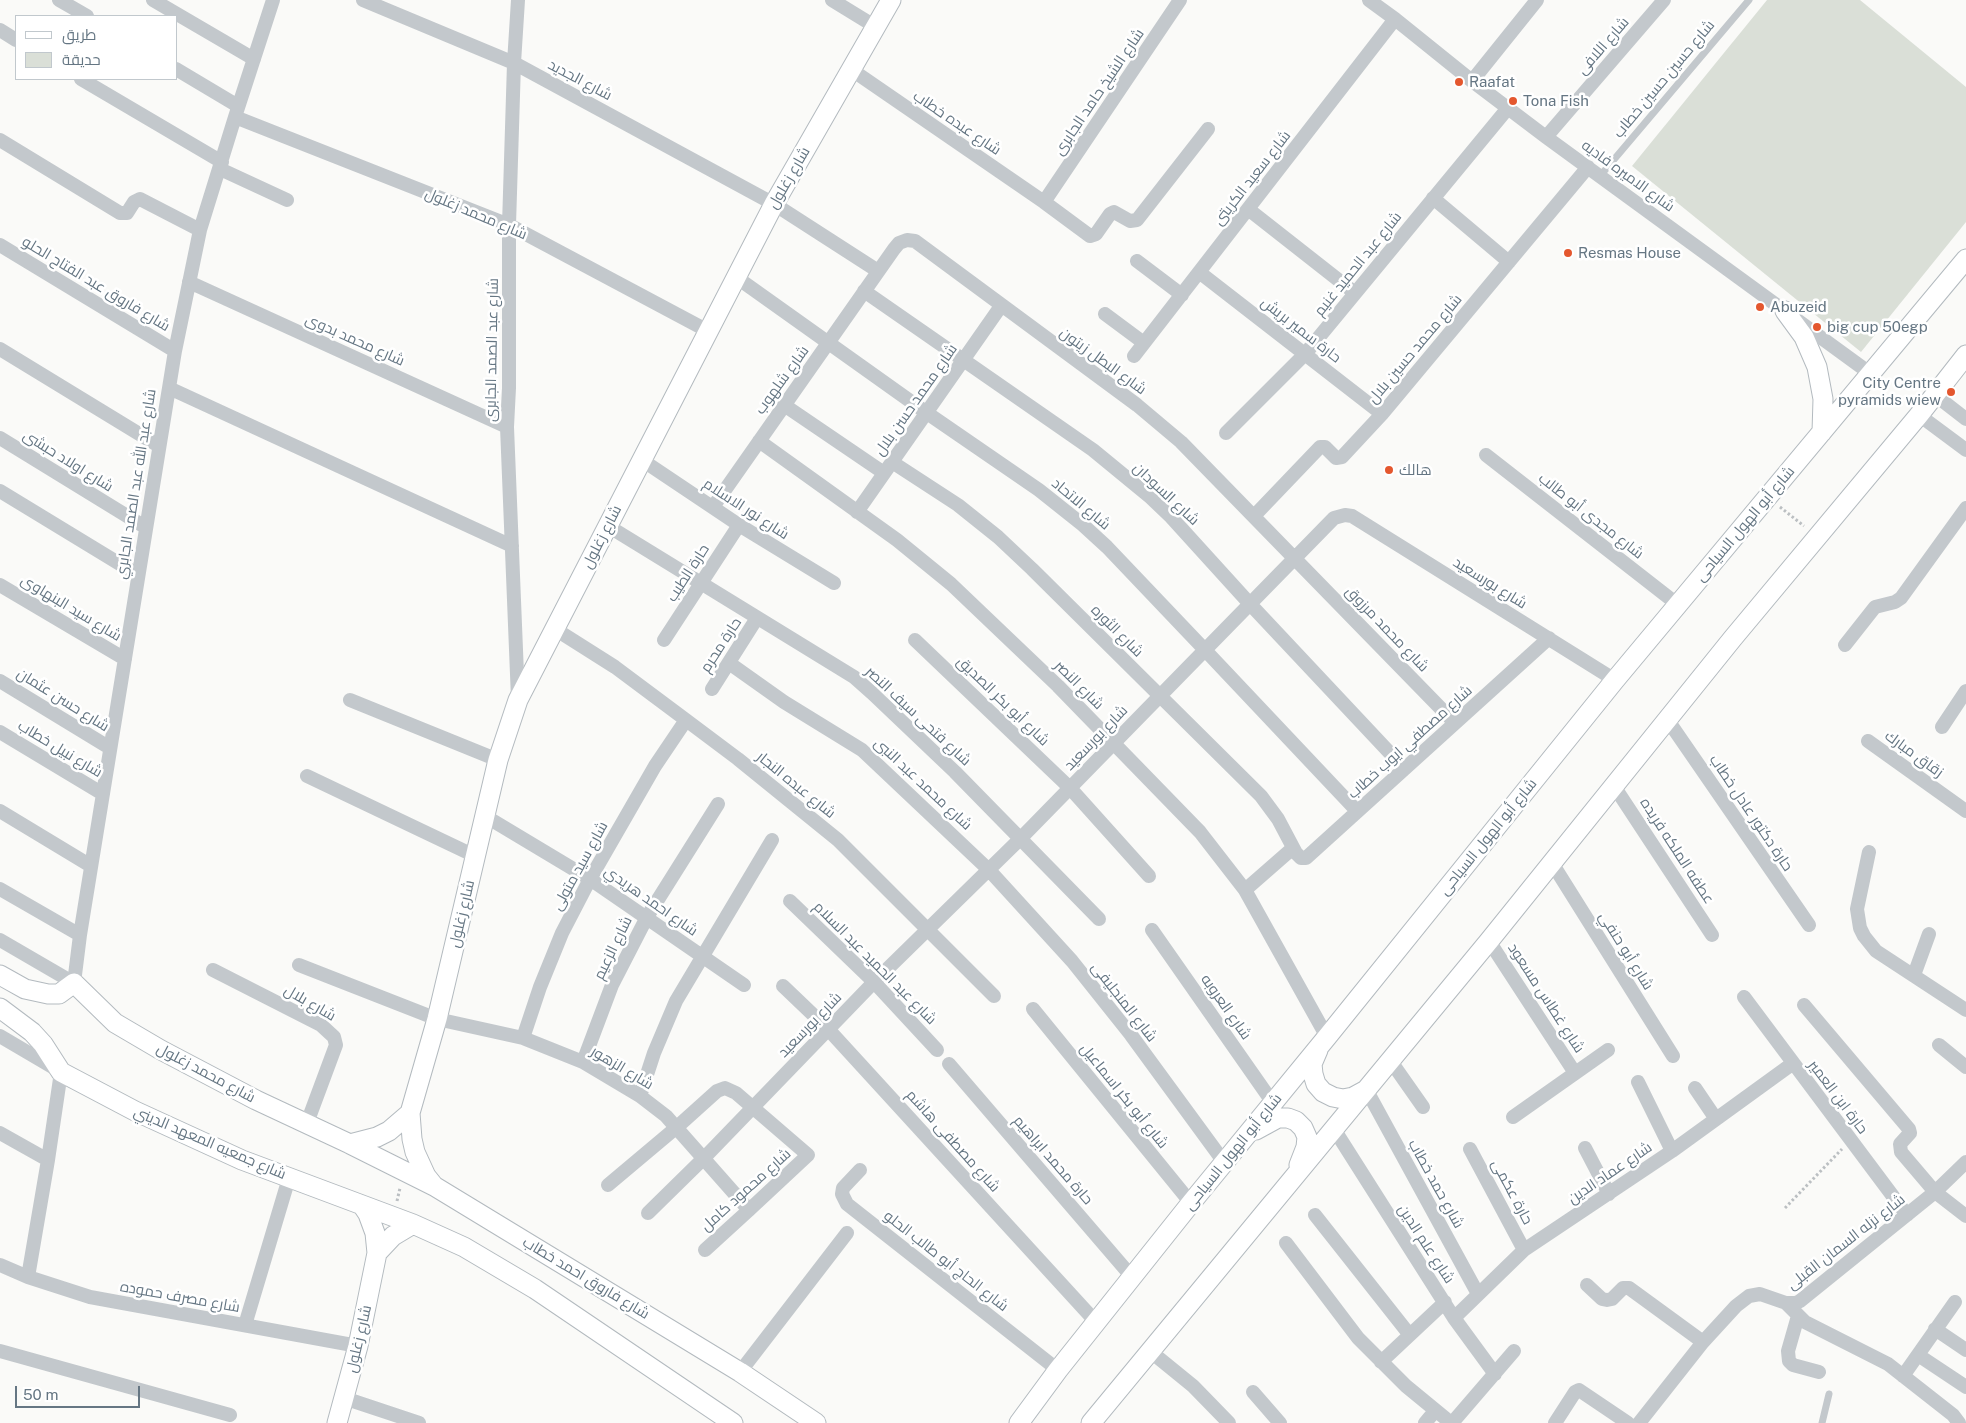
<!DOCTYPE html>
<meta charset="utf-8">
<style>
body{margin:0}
#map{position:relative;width:1966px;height:1423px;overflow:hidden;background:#fafaf8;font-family:"Public Sans",Cairo,sans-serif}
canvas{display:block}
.legend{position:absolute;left:15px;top:15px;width:162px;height:65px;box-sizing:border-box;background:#fff;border:1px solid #c1c8cd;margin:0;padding:6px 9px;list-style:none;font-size:15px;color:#657683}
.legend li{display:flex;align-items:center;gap:10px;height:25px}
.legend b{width:25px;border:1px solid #c1c8cd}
.scale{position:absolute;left:15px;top:1386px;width:125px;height:22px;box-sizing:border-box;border:2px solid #657683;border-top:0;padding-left:6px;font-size:15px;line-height:18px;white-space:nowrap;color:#657683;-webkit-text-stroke:4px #fff;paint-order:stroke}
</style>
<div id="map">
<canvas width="1966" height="1423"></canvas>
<ul class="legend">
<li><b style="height:6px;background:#fff"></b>طريق</li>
<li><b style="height:14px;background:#dadfd7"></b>حديقة</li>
</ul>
<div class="scale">50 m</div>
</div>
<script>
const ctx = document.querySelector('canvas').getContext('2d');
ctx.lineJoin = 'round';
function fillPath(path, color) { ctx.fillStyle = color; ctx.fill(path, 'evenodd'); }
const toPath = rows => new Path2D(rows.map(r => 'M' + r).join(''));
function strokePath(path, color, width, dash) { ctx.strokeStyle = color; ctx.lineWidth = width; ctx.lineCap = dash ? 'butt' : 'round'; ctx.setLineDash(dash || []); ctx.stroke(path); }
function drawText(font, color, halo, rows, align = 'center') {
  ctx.font = font + ' "Public Sans",Cairo,sans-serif'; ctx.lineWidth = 5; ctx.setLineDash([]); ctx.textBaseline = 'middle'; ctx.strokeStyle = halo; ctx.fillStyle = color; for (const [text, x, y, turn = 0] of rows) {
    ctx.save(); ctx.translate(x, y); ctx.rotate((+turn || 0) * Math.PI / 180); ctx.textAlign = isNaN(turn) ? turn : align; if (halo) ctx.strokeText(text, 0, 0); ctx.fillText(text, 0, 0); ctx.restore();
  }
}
fillPath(toPath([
 [1767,0,1860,0,1966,87,1966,222,1861,352,1632,166]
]), '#dadfd7');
const secondary = toPath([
 [1785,311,1804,337,1817,367,1823,399,1822,432],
 [0,975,25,989,48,994,59,994,74,983,115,1023,161,1050,256,1100,350,1144,434,1186,740,1372,816,1423],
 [0,1008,32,1032,43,1044,61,1072,135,1111,242,1160,413,1224,464,1247,535,1289,733,1423],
 [1318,1050,1312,1064,1313,1074,1316,1084,1323,1092,1333,1097,1343,1099,1353,1097,1364,1091],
 [1256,1130,1278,1118,1288,1118,1296,1121,1303,1128,1307,1137,1306,1147,1299,1165],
 [350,1144,377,1137,389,1131,410,1113],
 [434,1186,426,1176,415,1152,412,1139,410,1113,437,1019,498,760,518,700,774,204,891,0],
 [377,1253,393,1236,413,1224],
 [337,1423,358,1346,377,1253,375,1233,368,1214,362,1205],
 [1019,1423,1058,1370,1191,1203,1327,1037,1615,680,1966,259],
 [1091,1423,1489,941,1733,638,1919,415,1966,355]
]);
strokePath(secondary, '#b3babf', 21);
strokePath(toPath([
 [1780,507,1804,526],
 [397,1201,400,1188],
 [1785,1208,1842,1149]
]), '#bbbfc2', 3, [2.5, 2.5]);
strokePath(toPath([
 [1600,176,1749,0],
 [1822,1423,1829,1394]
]), '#c3c8cc', 7);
strokePath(toPath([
 [59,0,87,16],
 [153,0,254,59],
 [363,0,514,63,774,204,878,271],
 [518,0,514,63,509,225,509,388,507,427,518,699],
 [832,0,876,27],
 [1369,0,1395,19,1472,81,1546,137,1871,374],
 [0,30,16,40],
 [176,69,238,106],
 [852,70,1044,202,1090,236,1096,234,1110,214,1114,212,1130,221,1137,220,1208,129],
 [81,79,222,162],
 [1472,81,1537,0],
 [235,117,509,225,708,331],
 [1546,137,1664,0],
 [0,140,120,213,127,213,134,202,140,199,200,230],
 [220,169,287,200],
 [1433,198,1509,262],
 [1044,202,1180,0],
 [1248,209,1355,293],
 [0,245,175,351],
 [1137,261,1182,295],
 [1199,272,1382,414],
 [736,277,927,413,1039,490,1083,525,1107,547,1205,650,1357,811],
 [189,282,507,427],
 [864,291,1093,450,1149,496,1171,517,1250,604,1404,768],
 [1105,314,1144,343],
 [0,349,159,446],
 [1134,356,1395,19],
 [169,388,512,546],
 [1935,395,1966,419],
 [784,405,884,473],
 [1919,415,1966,450],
 [1226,433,1305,354,1508,108],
 [0,438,145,527],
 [759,441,897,540,951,584,1058,686,1200,832,1245,890,1327,1037],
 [1486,455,1677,604],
 [642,460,739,525,834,583],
 [892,462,958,505,998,537,1032,569,1261,796,1278,819,1296,853,1301,858,1306,858,1549,638],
 [0,491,138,575],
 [713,507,894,249,899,243,907,240,915,241,1137,405,1181,442,1455,723],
 [857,512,1001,306],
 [1254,516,1320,447,1325,447,1336,458,1342,457,1382,414,1588,167],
 [608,526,854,677,872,693,955,772,1099,919],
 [0,585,125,659],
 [555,629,615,667,686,720,738,759,838,840,994,996],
 [664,640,739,525],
 [915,640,1070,788,1149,876],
 [1845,645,1875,607,1895,602,1901,598,1966,508],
 [729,663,784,702,862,750,989,870,1072,961,1131,1035,1224,1162],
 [0,681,110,748],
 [712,689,757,618],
 [350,700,498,760],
 [1667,719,1809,925],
 [1942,727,1966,691],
 [0,732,103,794],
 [1868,741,1966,811],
 [307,776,475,856],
 [1614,786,1712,935],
 [0,811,91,866],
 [485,816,590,879,744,985],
 [1869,852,1857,909,1860,928,1864,936,1876,951,1966,1010],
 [1552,863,1673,1056],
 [0,889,80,935],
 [1245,890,1293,848],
 [790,901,874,982,937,1050],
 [1152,930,1273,1103],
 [0,940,74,983,80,935,175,351,200,230,235,117,273,0],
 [1489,941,1575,1073],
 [299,965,437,1019,523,1038,583,1062,640,1096,666,1116,749,1210],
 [213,970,321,1025,334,1037,336,1045,307,1123],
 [1914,975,1929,934],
 [783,986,828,1029,1096,1322],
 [1744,997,1907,1215],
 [1804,1005,1909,1129,1910,1133,1900,1144,1901,1152,1935,1192,1966,1216],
 [1033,1009,1191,1203],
 [0,1036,61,1072,48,1160,28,1277],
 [523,1038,540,987,562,933,590,879,655,766,686,720],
 [1939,1045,1966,1067],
 [1390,1060,1423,1107],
 [583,1062,612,985,647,917,718,804],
 [949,1064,1132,1277],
 [1638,1082,1672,1151],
 [1695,1088,1716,1119],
 [1366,1089,1478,1294],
 [640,1096,654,1053,676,1001,772,840],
 [1513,1117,1608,1050],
 [1334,1129,1454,1318,1495,1374],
 [0,1133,48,1160],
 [1585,1148,1609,1194],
 [1470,1149,1524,1250],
 [860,1170,843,1188,842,1194,847,1204,1058,1370],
 [608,1185,677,1127,717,1091,725,1088,736,1093,808,1155,749,1210,705,1250],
 [648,1213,704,1158,874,982,1020,839,1334,518,1345,515,1352,516,1615,680],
 [1315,1215,1409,1334],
 [1286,1243,1358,1338,1406,1386,1451,1423],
 [0,1265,28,1277,90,1297,358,1346],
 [1587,1285,1602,1299,1607,1300,1612,1299,1623,1288,1629,1288,1703,1342],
 [1786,1303,1805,1322,1888,1364,1953,1415,1959,1423],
 [1798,1316,1788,1351,1789,1361,1793,1365,1819,1372],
 [1454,1318,1524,1250,1672,1151,1792,1064],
 [245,1325,289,1178],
 [1935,1329,1966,1350],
 [0,1351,230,1415],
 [1150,1351,1193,1386,1229,1423],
 [1918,1355,1966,1387],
 [1381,1362,1445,1302],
 [740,1372,847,1233],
 [1903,1376,1955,1302],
 [1253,1392,1280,1423],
 [344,1398,419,1423],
 [1425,1423,1435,1411],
 [1452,1423,1514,1351],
 [1555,1423,1575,1392,1579,1390,1628,1423],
 [1639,1423,1703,1342,1736,1306,1749,1296,1760,1294,1786,1303,1796,1303,1800,1301,1935,1192,1966,1162]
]), '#c3c8cc', 14);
strokePath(secondary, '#fff', 19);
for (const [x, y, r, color] of [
 [1459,82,5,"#e4572e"],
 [1513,101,5,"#e4572e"],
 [1568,253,5,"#e4572e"],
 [1760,307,5,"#e4572e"],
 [1817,327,5,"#e4572e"],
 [1951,392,5,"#e4572e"],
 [1389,470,5,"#e4572e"]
]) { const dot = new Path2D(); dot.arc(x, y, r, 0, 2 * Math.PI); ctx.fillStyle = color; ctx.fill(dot); strokePath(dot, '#fff', 2); }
drawText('15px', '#657683', '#fff', [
 ["شارع اللافى",1603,46,-49],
 ["شارع حسين حسين خطاب",1664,79,-50],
 ["شارع الجديد",580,80,28],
 ["شارع الشيخ حامد الجابرى",1099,92,-56],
 ["شارع عبده خطاب",957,123,34],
 ["شارع الاميره فاديه",1628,176,36],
 ["شارع زغلول",789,178,-60],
 ["شارع سعيد الكريتى",1252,178,-52],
 ["شارع محمد زغلول",476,214,23],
 ["شارع عبد الحميد غنيم",1358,264,-51],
 ["شارع فاروق عبد الفتاح الحلو",96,284,31],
 ["حارة سمير بريش",1301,330,38],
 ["شارع محمد بدوى",355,340,24],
 ["شارع محمد حسين بلال",1415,349,-50],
 ["شارع عبد الصمد الجابرى",492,350,-89],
 ["شارع البطل زيتون",1103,361,36],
 ["شارع شلهوب",782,380,-54],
 ["شارع محمد حسن بلال",916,400,-55],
 ["شارع اولاد حبشى",68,461,32],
 ["شارع عبد الله عبد الصمد الجابري",136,484,-81],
 ["شارع السودان",1166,494,43],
 ["شارع الاتحاد",1081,504,40],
 ["شارع نور الاسلام",746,509,33],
 ["شارع مجدى أبو طالب",1591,516,38],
 ["شارع أبو الهول السياحى",1745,524,-50],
 ["شارع زغلول",602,537,-63],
 ["حارة الطيب",688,573,-57],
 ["شارع بورسعيد",1490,583,32],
 ["شارع سيد البنهاوى",71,608,31],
 ["شارع محمد مرزوق",1387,629,46],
 ["شارع الثوره",1117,631,45],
 ["حارة محرم",721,645,-57],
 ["شارع النصر",1079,685,45],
 ["شارع حسن عثمان",63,700,32],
 ["شارع أبو بكر الصديق",1003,701,44],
 ["شارع فتحى سيف النصر",918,716,43],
 ["شارع بورسعيد",1096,738,-46],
 ["شارع مصطفي ايوب خطاب",1410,742,-42],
 ["شارع نبيل خطاب",60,749,31],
 ["زقاق مبارك",1914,754,36],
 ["شارع محمد عبد النبى",923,784,43],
 ["شارع عبده النجار",796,785,39],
 ["حارة دكتور عادل خطاب",1751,813,56],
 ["شارع أبو الهول السياحى",1488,837,-51],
 ["عطفه الملكه فريده",1677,851,57],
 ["شارع سيد متولى",580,866,-61],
 ["شارع احمد هريدي",651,901,35],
 ["شارع زغلول",462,914,-77],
 ["شارع الزعيم",613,948,-64],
 ["شارع أبو حنفي",1626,951,58],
 ["شارع عبد الحميد عبد السلام",875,963,45],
 ["شارع غطاس مسعود",1546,998,57],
 ["شارع المنجليفى",1124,1002,52],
 ["شارع بلال",310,1003,30],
 ["شارع العروبه",1226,1007,55],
 ["شارع بورسعيد",810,1025,-46],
 ["شارع الزهور",622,1068,31],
 ["شارع محمد زغلول",206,1073,28],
 ["شارع أبو بكر اسماعيل",1124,1096,51],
 ["حارة ابن العمير",1838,1097,53],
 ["شارع مصطفى هاشم",953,1141,48],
 ["شارع جمعيه المعهد الديني",210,1143,23],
 ["شارع أبو الهول السياحى",1233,1152,-51],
 ["حارة محمد ابراهيم",1053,1160,49],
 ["شارع عماد الدين",1610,1173,-34],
 ["شارع حمد خطاب",1436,1184,61],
 ["شارع محمود كامل",746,1190,-42],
 ["حارة عكمى",1512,1192,62],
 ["شارع نزله السمان القبلى",1846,1242,-38],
 ["شارع علم الدين",1426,1244,57],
 ["شارع الحاج أبو طالب الحلو",946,1261,38],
 ["شارع فاروق احمد خطاب",586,1278,31],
 ["شارع مصرف حموده",180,1297,10],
 ["شارع زغلول",359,1339,-77]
]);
drawText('15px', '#657683', '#fff', [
 ["Raafat",1469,82],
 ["Tona Fish",1523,101],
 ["Resmas House",1578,253],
 ["Abuzeid",1770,307],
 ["big cup 50egp",1827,327],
 ["City Centre",1941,383,"right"],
 ["pyramids wiew",1941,400,"right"],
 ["هالك",1399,470]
], 'left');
</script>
